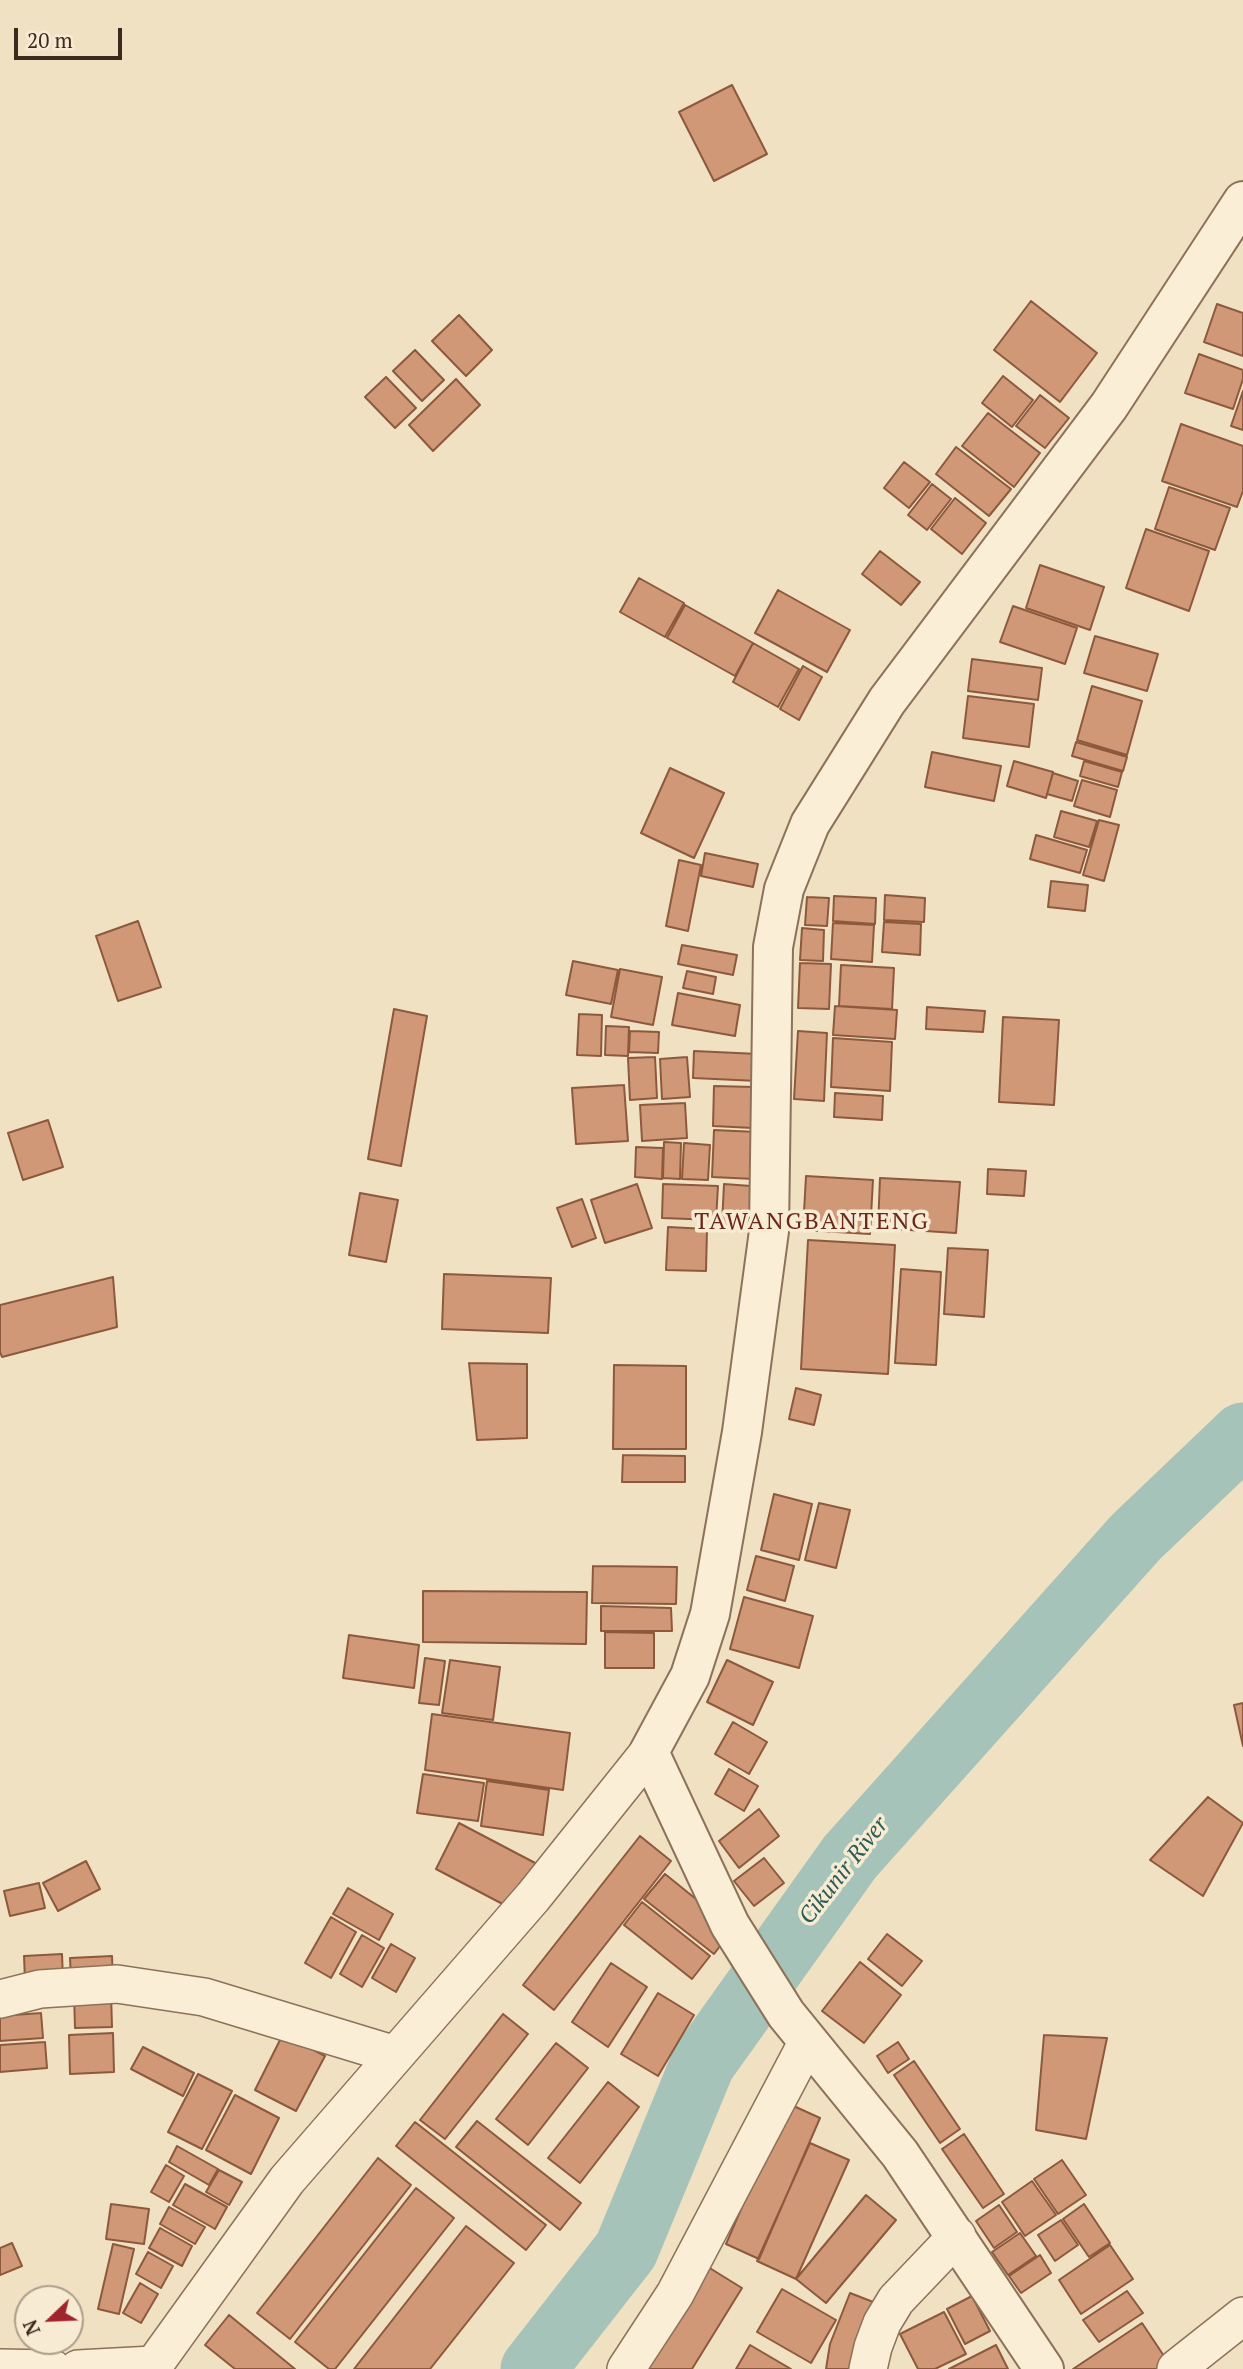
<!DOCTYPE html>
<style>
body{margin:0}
#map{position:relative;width:1243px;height:2369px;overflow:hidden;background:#f0e1c3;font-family:"PT Serif",serif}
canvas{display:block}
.north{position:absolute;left:14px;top:2285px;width:70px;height:70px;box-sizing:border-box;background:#f7ebd3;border:2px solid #ac9e8b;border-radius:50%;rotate:247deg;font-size:19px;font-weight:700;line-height:28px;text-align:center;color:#3b2a1e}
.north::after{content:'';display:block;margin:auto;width:24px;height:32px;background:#9e252c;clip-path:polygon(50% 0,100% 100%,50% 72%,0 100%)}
.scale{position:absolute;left:14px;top:28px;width:108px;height:32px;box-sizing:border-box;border:4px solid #3b2a1e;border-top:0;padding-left:9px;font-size:21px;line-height:24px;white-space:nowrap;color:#3b2a1e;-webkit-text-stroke:5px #f7ebd3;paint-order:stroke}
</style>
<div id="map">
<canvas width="1243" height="2369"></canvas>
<div class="north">N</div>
<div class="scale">20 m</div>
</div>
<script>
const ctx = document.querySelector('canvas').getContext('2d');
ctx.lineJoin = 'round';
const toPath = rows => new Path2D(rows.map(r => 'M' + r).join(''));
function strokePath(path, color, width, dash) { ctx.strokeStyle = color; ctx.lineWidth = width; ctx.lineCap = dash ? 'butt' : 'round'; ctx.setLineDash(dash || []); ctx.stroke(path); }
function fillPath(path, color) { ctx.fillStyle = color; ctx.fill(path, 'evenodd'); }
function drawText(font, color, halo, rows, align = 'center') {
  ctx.font = font + ' "PT Serif",serif'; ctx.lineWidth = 7; ctx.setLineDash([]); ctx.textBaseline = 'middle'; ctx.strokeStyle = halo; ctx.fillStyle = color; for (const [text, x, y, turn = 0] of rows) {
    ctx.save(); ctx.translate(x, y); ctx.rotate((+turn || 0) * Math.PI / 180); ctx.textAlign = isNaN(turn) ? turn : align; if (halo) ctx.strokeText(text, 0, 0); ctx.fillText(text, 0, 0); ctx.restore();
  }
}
strokePath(toPath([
 [533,2369,626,2250,703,2063,850,1857,1136,1537,1243,1435]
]), '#a6c3b9', 65);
const building = toPath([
 [732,85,767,154,714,181,679,112,732,85],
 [1031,301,1097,353,1060,402,994,350,1031,301],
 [1217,304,1243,313,1243,356,1204,342,1217,304],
 [459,315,492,350,466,376,432,341,459,315],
 [415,350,444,380,422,401,393,371,415,350],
 [1199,354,1243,370,1243,379,1233,409,1185,393,1199,354],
 [1003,376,1033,400,1012,427,982,403,1003,376],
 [386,377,416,408,395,428,365,397,386,377],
 [456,379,480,405,433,451,409,425,456,379],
 [1243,391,1243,430,1231,426,1243,391],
 [1040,395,1069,418,1045,448,1016,426,1040,395],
 [988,413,1040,453,1014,487,962,446,988,413],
 [1181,424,1243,446,1243,491,1237,507,1162,481,1181,424],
 [956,447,1011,489,989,516,936,474,956,447],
 [904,462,930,482,909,508,884,488,904,462],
 [932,484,951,499,927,530,908,515,932,484],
 [1169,487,1230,508,1215,550,1155,529,1169,487],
 [955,498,986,523,962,554,931,529,955,498],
 [1146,529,1209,551,1189,611,1126,588,1146,529],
 [880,551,920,582,901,605,862,574,880,551],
 [1040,565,1104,587,1090,630,1026,608,1040,565],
 [639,578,684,603,665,637,620,612,639,578],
 [778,590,850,630,827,672,755,633,778,590],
 [685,605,753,643,735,676,667,638,685,605],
 [1013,606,1077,628,1065,664,1000,642,1013,606],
 [1095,636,1158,654,1147,691,1084,673,1095,636],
 [753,643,799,669,778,707,733,682,753,643],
 [972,659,1042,668,1038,700,968,691,972,659],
 [803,666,822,677,799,720,780,709,803,666],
 [1092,686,1142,701,1127,755,1077,740,1092,686],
 [968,696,1034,704,1029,747,963,738,968,696],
 [1076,742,1127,757,1123,771,1072,756,1076,742],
 [932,752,1001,766,994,801,925,787,932,752],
 [1014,761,1053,772,1046,798,1007,786,1014,761],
 [1084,761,1122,772,1118,787,1080,776,1084,761],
 [670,768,724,793,694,858,641,833,670,768],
 [1053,773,1078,781,1072,801,1047,794,1053,773],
 [1082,780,1117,790,1110,817,1074,806,1082,780],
 [1061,811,1097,821,1089,847,1054,837,1061,811],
 [1099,820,1119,825,1104,881,1083,875,1099,820],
 [1036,835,1087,850,1080,873,1030,859,1036,835],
 [705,853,758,864,753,887,701,876,705,853],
 [679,860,701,865,688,931,666,926,679,860],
 [1051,881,1088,885,1085,911,1048,907,1051,881],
 [885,895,925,898,924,922,884,920,885,895],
 [834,896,876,898,875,924,833,921,834,896],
 [807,897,829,898,827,926,805,925,807,897],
 [138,921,161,987,118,1001,96,936,138,921],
 [884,922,921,924,920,955,882,952,884,922],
 [833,923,874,925,872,962,831,959,833,923],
 [802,928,824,930,823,961,800,960,802,928],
 [682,945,737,955,733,975,678,964,682,945],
 [573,961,618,970,611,1004,566,995,573,961],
 [800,963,831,964,829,1009,798,1008,800,963],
 [841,965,894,968,892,1009,839,1006,841,965],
 [620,969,662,977,653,1025,611,1017,620,969],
 [687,971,716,977,713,994,683,988,687,971],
 [678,993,740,1005,735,1036,672,1025,678,993],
 [835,1006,897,1010,895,1039,833,1035,835,1006],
 [927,1007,985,1011,983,1032,926,1029,927,1007],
 [394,1009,427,1016,401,1166,368,1159,394,1009],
 [579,1014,602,1015,601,1056,577,1055,579,1014],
 [1003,1017,1059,1020,1054,1105,999,1102,1003,1017],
 [606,1026,629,1027,628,1056,605,1055,606,1026],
 [630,1031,659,1032,658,1053,629,1052,630,1031],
 [798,1031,827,1033,824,1101,794,1099,798,1031],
 [833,1038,892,1042,890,1091,831,1087,833,1038],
 [694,1051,758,1054,758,1081,693,1078,694,1051],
 [655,1057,657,1098,630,1100,628,1058,655,1057],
 [687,1057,690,1097,662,1099,660,1059,687,1057],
 [624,1085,628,1141,576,1144,572,1088,624,1085],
 [714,1086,754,1087,753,1128,713,1126,714,1086],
 [835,1093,883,1096,882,1120,834,1117,835,1093],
 [685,1103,687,1138,642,1141,640,1105,685,1103],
 [48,1120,63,1167,23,1180,8,1133,48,1120],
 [714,1130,757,1132,755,1179,712,1177,714,1130],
 [664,1142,681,1143,680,1179,663,1178,664,1142],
 [684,1143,710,1145,708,1180,682,1179,684,1143],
 [636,1147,663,1148,662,1179,635,1177,636,1147],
 [988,1169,1026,1171,1024,1196,987,1194,988,1169],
 [806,1176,873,1180,870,1234,803,1230,806,1176],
 [880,1178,960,1182,956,1233,878,1228,880,1178],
 [637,1184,652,1228,605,1243,591,1200,637,1184],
 [663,1184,718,1186,716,1220,662,1218,663,1184],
 [724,1184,751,1186,750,1225,722,1224,724,1184],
 [360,1193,398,1200,386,1262,349,1255,360,1193],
 [582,1199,596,1238,572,1247,557,1208,582,1199],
 [668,1227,707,1229,706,1271,666,1270,668,1227],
 [808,1240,895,1245,888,1374,801,1369,808,1240],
 [948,1248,988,1250,984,1317,944,1314,948,1248],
 [901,1269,941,1272,936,1365,895,1363,901,1269],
 [444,1274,551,1278,548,1333,442,1329,444,1274],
 [113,1277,117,1327,2,1357,0,1352,0,1305,113,1277],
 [469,1363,527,1364,527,1438,477,1440,469,1363],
 [614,1365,686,1366,686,1449,613,1449,614,1365],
 [796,1388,821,1395,814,1425,789,1419,796,1388],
 [623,1455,685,1456,685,1482,622,1482,623,1455],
 [774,1494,812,1504,799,1560,761,1550,774,1494],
 [819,1503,850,1510,836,1568,805,1560,819,1503],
 [756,1556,794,1566,785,1601,747,1590,756,1556],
 [593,1566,677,1567,676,1604,592,1603,593,1566],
 [423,1591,587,1592,586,1644,423,1642,423,1591],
 [744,1597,813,1616,799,1668,730,1649,744,1597],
 [601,1606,671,1608,672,1631,601,1631,601,1606],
 [605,1632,654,1633,654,1668,605,1668,605,1632],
 [349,1635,419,1645,414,1688,343,1678,349,1635],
 [425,1658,445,1661,439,1705,419,1703,425,1658],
 [450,1660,500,1667,493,1720,442,1713,450,1660],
 [727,1660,773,1682,753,1725,707,1702,727,1660],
 [1243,1703,1243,1746,1234,1705,1243,1703],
 [432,1714,570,1733,563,1790,425,1770,432,1714],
 [733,1722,767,1742,749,1774,715,1754,733,1722],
 [729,1769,758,1786,744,1811,715,1794,729,1769],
 [423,1774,484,1783,478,1821,417,1813,423,1774],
 [487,1781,549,1790,543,1835,481,1826,487,1781],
 [1208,1797,1243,1823,1203,1896,1150,1860,1208,1797],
 [759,1809,779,1836,739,1868,719,1841,759,1809],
 [459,1823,537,1864,514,1910,436,1869,459,1823],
 [640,1836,671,1861,554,2010,523,1985,640,1836],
 [764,1858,784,1883,754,1906,734,1881,764,1858],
 [86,1861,100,1889,58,1911,43,1883,86,1861],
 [665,1874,733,1929,714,1954,644,1899,665,1874],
 [39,1883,45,1908,10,1916,4,1891,39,1883],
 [348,1888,393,1914,379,1940,333,1914,348,1888],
 [642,1902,710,1956,692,1979,624,1925,642,1902],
 [331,1917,356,1932,331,1978,305,1963,331,1917],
 [887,1934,922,1961,902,1986,868,1959,887,1934],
 [362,1935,384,1948,362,1987,340,1974,362,1935],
 [391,1944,415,1958,396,1992,372,1978,391,1944],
 [62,1954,63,1979,25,1980,24,1956,62,1954],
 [112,1956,113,1980,71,1981,70,1958,112,1956],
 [860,1962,901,1995,864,2043,822,2011,860,1962],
 [611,1963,647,1987,608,2047,572,2022,611,1963],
 [111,1993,112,2027,75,2028,74,1994,111,1993],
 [658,1993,694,2015,658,2076,621,2054,658,1993],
 [41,2013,43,2038,0,2041,0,2016,41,2013],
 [503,2014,528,2034,445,2139,420,2120,503,2014],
 [113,2033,114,2072,70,2074,69,2035,113,2033],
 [283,2034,325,2056,296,2111,255,2090,283,2034],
 [1044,2035,1107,2038,1086,2139,1036,2130,1044,2035],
 [45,2042,47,2068,0,2072,0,2045,45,2042],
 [898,2042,909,2059,888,2073,877,2056,898,2042],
 [556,2043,588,2068,528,2145,496,2119,556,2043],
 [143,2047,194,2073,183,2096,131,2069,143,2047],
 [914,2061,960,2129,940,2143,894,2075,914,2061],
 [198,2074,232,2091,202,2149,168,2132,198,2074],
 [608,2082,639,2107,580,2183,548,2158,608,2082],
 [235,2095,279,2118,251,2174,206,2150,235,2095],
 [787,2103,820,2118,759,2259,726,2244,787,2103],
 [477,2121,581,2203,560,2230,456,2147,477,2121],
 [415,2122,546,2225,526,2250,396,2146,415,2122],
 [964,2134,1004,2194,983,2208,942,2149,964,2134],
 [810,2143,849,2160,796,2279,757,2261,810,2143],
 [177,2146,218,2169,209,2185,169,2162,177,2146],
 [378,2158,411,2185,290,2339,257,2313,378,2158],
 [1062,2160,1086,2195,1058,2214,1034,2179,1062,2160],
 [166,2165,184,2176,169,2202,151,2192,166,2165],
 [219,2170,242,2182,229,2205,206,2192,219,2170],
 [1032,2181,1056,2215,1025,2236,1002,2202,1032,2181],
 [185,2184,227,2207,215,2229,173,2205,185,2184],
 [416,2188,454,2218,335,2369,329,2369,295,2342,416,2188],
 [866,2195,896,2220,826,2303,796,2279,866,2195],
 [111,2204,149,2209,144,2244,106,2239,111,2204],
 [1084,2204,1110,2243,1089,2257,1063,2219,1084,2204],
 [999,2205,1017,2232,994,2248,976,2221,999,2205],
 [169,2207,205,2227,195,2244,160,2224,169,2207],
 [1061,2220,1078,2245,1055,2261,1038,2235,1061,2220],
 [466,2226,514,2263,430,2369,354,2369,466,2226],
 [160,2228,192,2246,182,2266,149,2248,160,2228],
 [1020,2233,1036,2256,1008,2275,992,2252,1020,2233],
 [12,2243,22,2266,0,2275,0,2248,12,2243],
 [113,2244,134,2249,119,2314,98,2309,113,2244],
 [1110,2245,1133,2279,1081,2314,1059,2280,1110,2245],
 [148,2252,173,2266,161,2288,136,2274,148,2252],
 [1040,2255,1051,2273,1021,2293,1009,2276,1040,2255],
 [708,2267,742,2288,692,2369,646,2369,708,2267],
 [140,2283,158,2294,141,2323,123,2313,140,2283],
 [782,2289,836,2320,811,2363,757,2332,782,2289],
 [1127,2291,1143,2313,1099,2342,1083,2320,1127,2291],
 [850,2293,881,2305,859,2369,826,2369,830,2344,850,2293],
 [972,2296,990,2331,965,2344,947,2309,972,2296],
 [944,2312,966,2354,935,2369,918,2369,900,2334,944,2312],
 [229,2315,295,2369,235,2369,205,2345,229,2315],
 [1142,2323,1168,2362,1157,2369,1073,2369,1142,2323],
 [750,2345,791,2369,736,2369,750,2345],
 [996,2345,1008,2369,949,2369,996,2345]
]);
fillPath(building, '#d19877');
strokePath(building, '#8d593d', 2);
const minor = toPath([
 [0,1999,40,1989,117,1984,204,1997,395,2055],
 [0,2368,53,2369],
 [78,2369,153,2365],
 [151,2369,287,2180,533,1897,649,1752],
 [626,2369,675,2294,808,2041],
 [868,2369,873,2347,882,2323,896,2300,957,2236],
 [1176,2369,1243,2316]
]);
const tertiary = toPath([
 [1044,2369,900,2154,786,2014,730,1925,649,1752,690,1676,710,1614,742,1432,769,1231,773,947,784,889,810,824,887,701,1109,406,1243,201]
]);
strokePath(minor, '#8c7259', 40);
strokePath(tertiary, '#8c7259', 42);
strokePath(minor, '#fbeed7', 37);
strokePath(tertiary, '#fbeed7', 38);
drawText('italic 23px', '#2c5c56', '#f7ebd3', [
 ["Cikunir River",844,1871,-52]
]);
ctx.letterSpacing = '2px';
drawText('24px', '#6a271b', '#f7ebd3', [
 ["TAWANGBANTENG",812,1222]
]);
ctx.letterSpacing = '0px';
</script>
